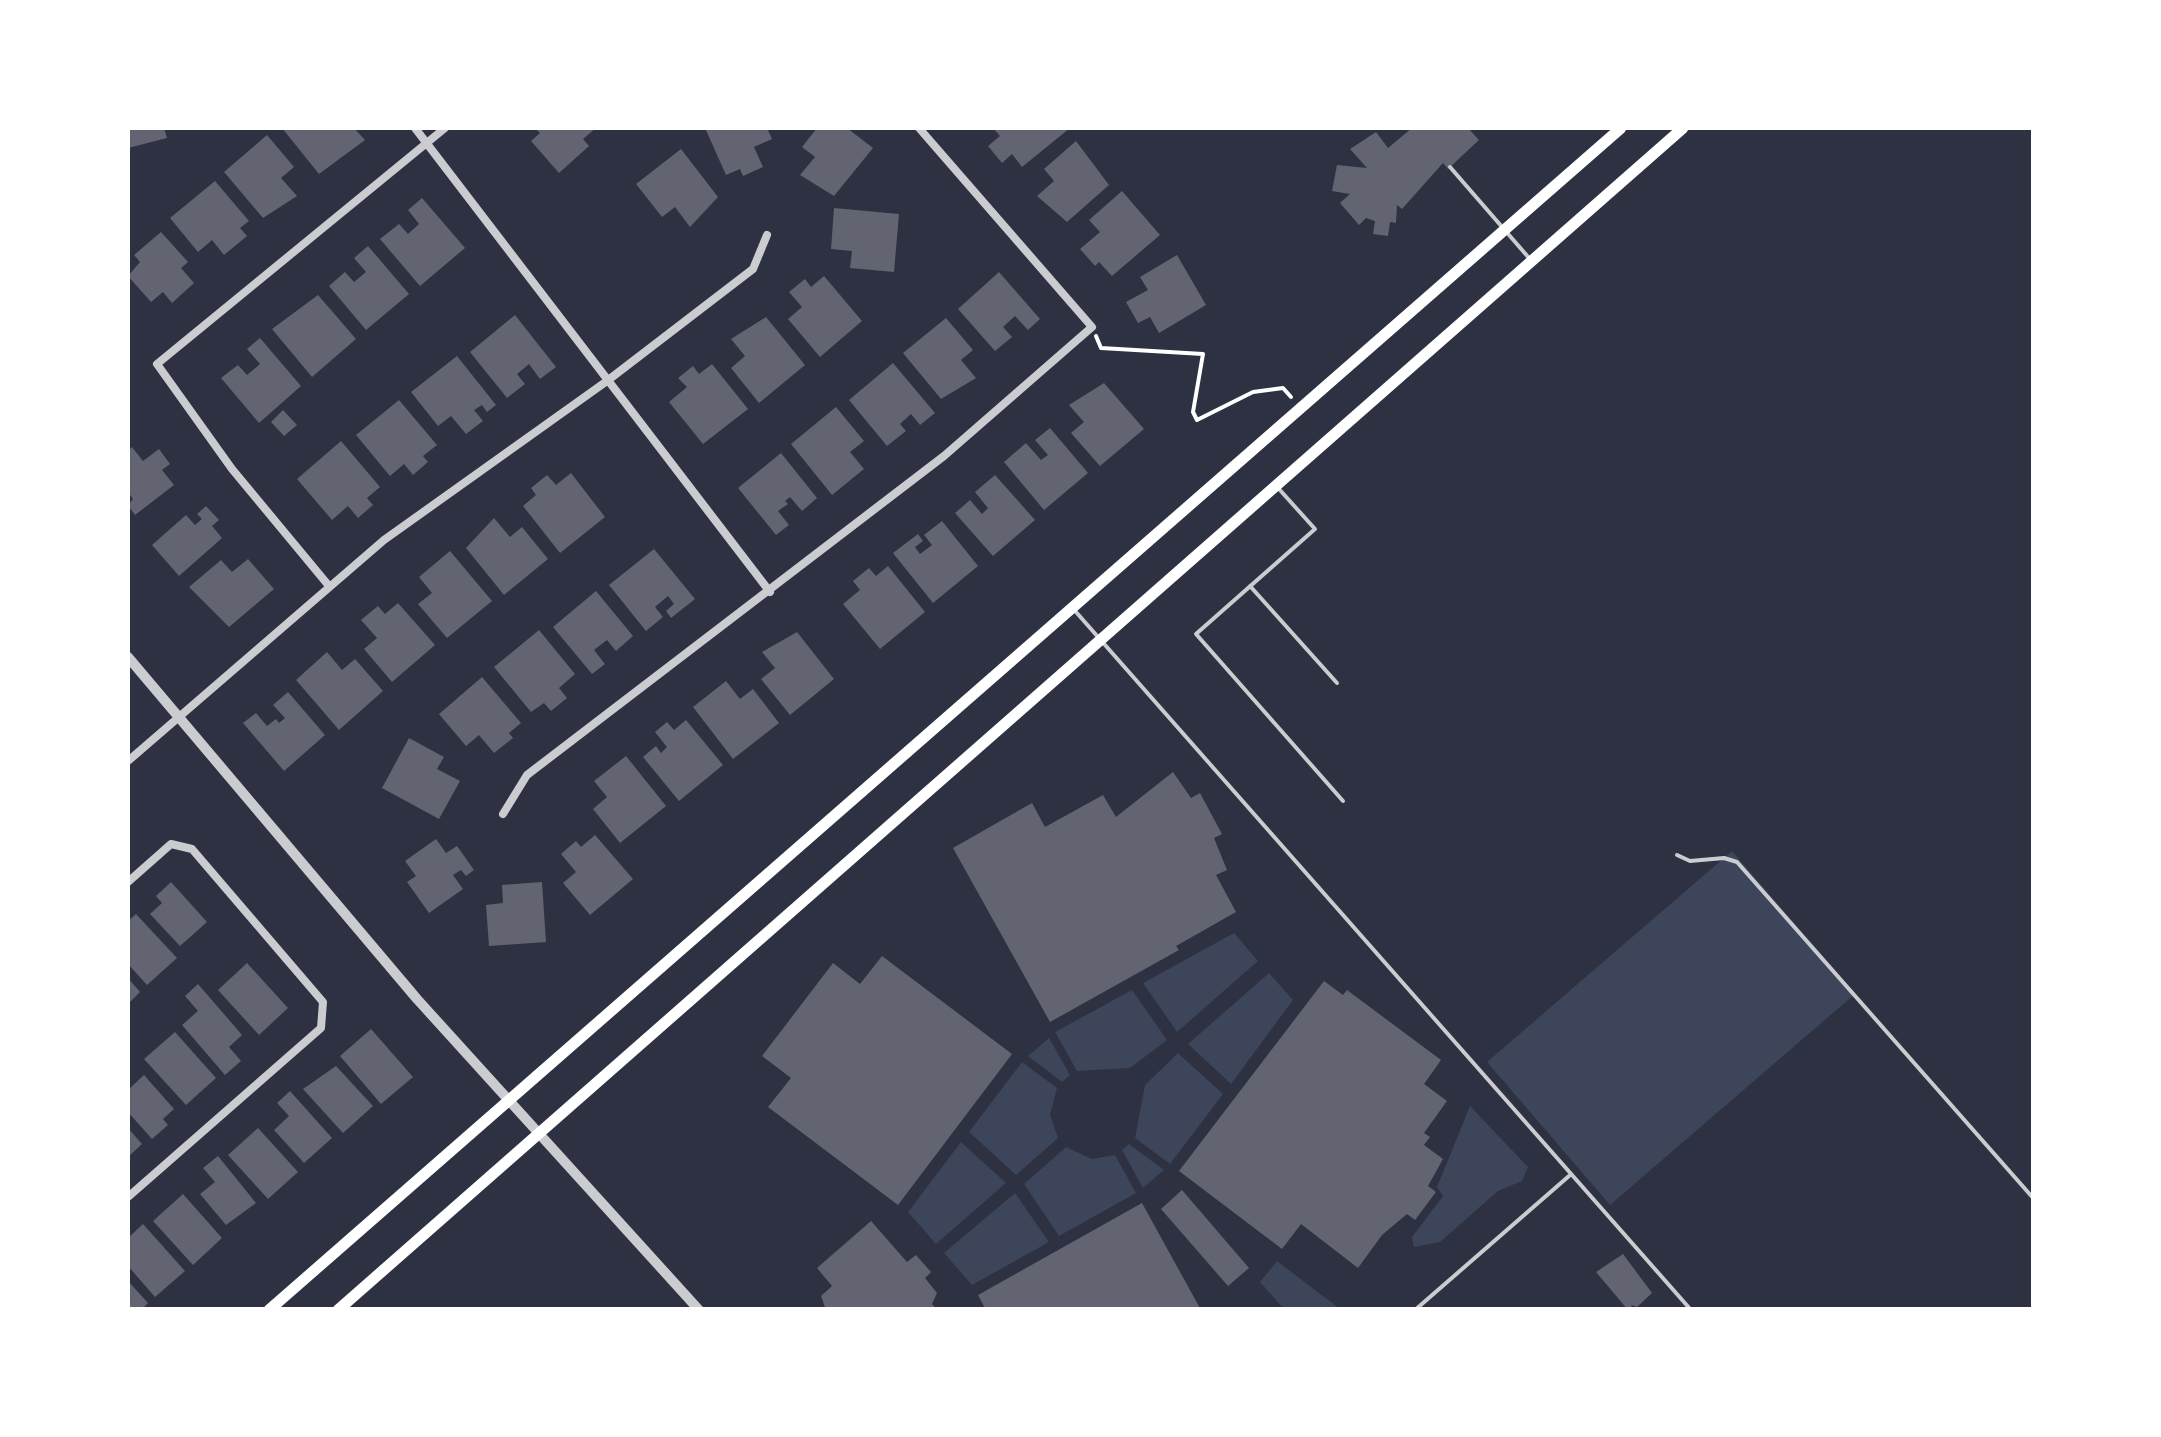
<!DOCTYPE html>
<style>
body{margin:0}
#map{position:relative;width:2161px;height:1437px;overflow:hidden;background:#2d3142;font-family:"Fira Sans Condensed",sans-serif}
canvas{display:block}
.frame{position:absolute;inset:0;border:130px solid #fff;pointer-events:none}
</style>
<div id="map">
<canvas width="2161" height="1437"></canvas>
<div class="frame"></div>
</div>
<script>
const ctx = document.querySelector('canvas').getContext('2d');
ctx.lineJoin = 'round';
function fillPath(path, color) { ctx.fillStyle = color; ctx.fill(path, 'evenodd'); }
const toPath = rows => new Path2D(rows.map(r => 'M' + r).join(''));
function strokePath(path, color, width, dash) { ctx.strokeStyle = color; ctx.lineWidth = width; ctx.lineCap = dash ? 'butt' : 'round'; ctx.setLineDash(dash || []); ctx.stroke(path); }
fillPath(toPath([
 [1732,851,1855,994,1610,1205,1487,1062],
 [1234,933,1258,961,1177,1032,1143,983],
 [1269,973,1293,1000,1231,1084,1188,1044],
 [1132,990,1167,1040,1130,1068,1077,1071,1055,1032],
 [1049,1038,1070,1075,1062,1082,1028,1056],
 [1178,1053,1223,1094,1170,1164,1135,1138,1145,1085],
 [1022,1062,1057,1088,1050,1115,1058,1138,1016,1175,969,1132],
 [1470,1106,1528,1167,1522,1181,1498,1191,1440,1242,1414,1247,1412,1237,1443,1196,1437,1187],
 [961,1142,1006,1183,936,1244,908,1212],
 [1129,1144,1164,1170,1143,1188,1122,1150],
 [1066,1147,1092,1159,1115,1155,1136,1193,1059,1236,1024,1184],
 [1015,1193,1049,1242,972,1285,944,1253],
 [1277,1261,1340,1309,1284,1309,1260,1282]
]), '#3c4559');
fillPath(toPath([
 [128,128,164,128,167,138,128,148],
 [282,128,354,128,365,140,319,174],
 [535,128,596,128,583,139,589,146,559,173,531,141,540,133],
 [705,128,767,128,772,139,754,147,763,167,743,176,740,169,726,175],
 [817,128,847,128,873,148,834,196,800,175,815,157,802,147],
 [993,128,1070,128,1022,167,1012,154,1002,163,988,146,1000,136],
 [1412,128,1468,128,1479,140,1448,169,1443,163,1402,209,1397,205,1396,223,1390,222,1388,236,1373,234,1375,221,1366,218,1359,225,1340,203,1350,194,1332,191,1337,165,1367,168,1350,149,1376,132,1388,148],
 [267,135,294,167,281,178,297,196,263,218,224,172],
 [1076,141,1109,185,1067,222,1037,196,1054,181,1044,169],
 [681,149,718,197,690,227,675,207,662,217,636,184],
 [215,181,249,221,240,228,247,236,224,255,212,240,198,252,170,218],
 [1122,191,1160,235,1112,276,1099,262,1095,266,1080,249,1100,232,1089,220],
 [422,198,465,248,420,286,380,239,399,224,408,234,419,224,408,210],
 [834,208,899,214,894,272,850,268,852,251,831,249],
 [161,232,188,262,181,268,194,283,172,303,163,292,151,302,128,276,140,262,134,255],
 [368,246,409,294,366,330,329,286,345,272,354,282,366,272,354,258],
 [1177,255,1206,305,1159,333,1150,317,1138,323,1126,302,1148,290,1140,277],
 [999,272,1040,319,1028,330,1015,316,1003,327,1012,337,995,351,958,309],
 [824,276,862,321,820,357,788,319,802,307,789,292,805,279,811,287],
 [318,295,356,339,312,377,272,329],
 [515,315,556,367,540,379,529,364,517,374,525,384,507,398,470,352],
 [766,317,805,365,759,403,731,368,745,356,731,339],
 [946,318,973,350,961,360,976,378,941,399,903,353],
 [260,338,301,386,259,423,221,378,238,365,247,375,260,364,247,349],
 [457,356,496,405,487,412,482,405,474,410,483,421,466,434,451,416,438,426,411,392],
 [893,363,935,413,920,425,911,414,900,424,906,431,887,446,849,400],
 [712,364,748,409,703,444,669,402,687,387,678,378,693,366,699,374],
 [1104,383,1144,429,1100,466,1071,433,1084,422,1069,405],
 [399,400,437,445,423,456,428,462,413,475,404,464,390,476,356,435],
 [836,407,864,441,850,452,864,469,832,495,791,444],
 [283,410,297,425,284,436,271,422],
 [1050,428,1088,473,1044,510,1004,462,1026,443,1041,460,1048,455,1035,440],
 [341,441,380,487,367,498,373,505,358,518,348,506,332,520,297,479],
 [132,447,143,461,159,449,170,464,162,470,174,485,135,515,128,505,133,499,128,492,128,451],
 [781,453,817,498,802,511,790,497,785,501,788,504,778,511,789,525,776,535,738,488],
 [571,473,605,517,560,553,523,506,536,495,531,488,547,475,556,485],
 [995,475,1035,520,993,556,955,513,970,500,982,514,988,508,975,492],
 [206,506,219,520,212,526,222,538,179,576,152,545,186,515,195,525,202,519,197,514],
 [494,518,510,537,522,527,548,559,504,595,466,548],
 [942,521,978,566,933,603,893,553,918,534,923,541,915,547,920,554,932,545,924,535],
 [654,549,695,599,671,618,666,611,674,604,668,596,655,607,663,617,646,631,609,585],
 [450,551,492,601,447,638,418,604,432,593,419,577],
 [248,559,274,589,229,627,189,587,221,560,232,572],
 [888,566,925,612,880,649,843,604,860,590,853,581,869,568,876,576],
 [596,591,633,636,616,651,607,640,594,650,605,664,592,674,553,627],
 [398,603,435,645,392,682,364,649,377,638,361,620,378,606,385,614],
 [539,630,575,674,559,688,567,698,551,711,544,703,531,712,494,667],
 [797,632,834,679,790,715,761,679,775,668,762,652],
 [327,652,342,670,355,659,383,691,339,730,296,680],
 [482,677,521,723,509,733,513,738,494,753,479,735,466,746,439,714],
 [726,681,740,699,753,689,779,723,733,759,693,707],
 [288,692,325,735,284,771,243,723,256,713,267,726,276,719,279,723,285,718,273,705],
 [686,720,723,765,679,801,643,757,656,746,661,753,667,747,655,732,667,722,674,730],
 [409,738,444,757,437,769,460,781,439,819,382,788],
 [626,756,666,806,620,843,593,809,607,797,594,781],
 [1173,772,1191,798,1200,793,1222,834,1214,838,1227,870,1216,875,1236,912,1176,946,1179,950,1050,1022,953,848,1032,803,1045,827,1103,795,1116,817],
 [595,835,633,879,590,915,563,883,576,872,561,854,576,841,581,847],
 [436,839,446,853,457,846,474,870,466,876,461,870,453,875,463,889,429,913,407,882,416,876,405,861],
 [171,882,207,922,180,946,150,914,162,903,156,896],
 [542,882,546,942,489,946,486,905,503,903,502,885],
 [136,914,177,958,147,985,128,964,128,921],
 [882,956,1012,1054,898,1205,768,1107,791,1078,762,1056,833,963,860,984],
 [247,963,288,1008,259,1035,218,990],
 [128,978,140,992,128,1004],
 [1324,981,1343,995,1347,990,1441,1060,1424,1084,1447,1101,1424,1133,1430,1137,1424,1145,1443,1159,1428,1186,1436,1192,1415,1220,1407,1214,1382,1235,1358,1268,1301,1224,1282,1249,1179,1171],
 [198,984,242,1035,229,1047,241,1061,225,1075,182,1025,198,1011,185,996],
 [371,1029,413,1077,381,1104,340,1056],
 [175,1032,216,1078,186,1105,144,1059],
 [336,1066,373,1106,343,1133,303,1089],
 [144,1075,174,1109,163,1119,168,1125,152,1139,128,1112,128,1090],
 [290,1091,332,1138,304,1163,274,1130,289,1116,277,1103],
 [128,1128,142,1144,128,1157],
 [258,1128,298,1172,268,1199,228,1155],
 [218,1156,256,1203,226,1225,200,1194,215,1182,203,1168],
 [1182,1190,1249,1268,1228,1286,1161,1209],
 [183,1194,222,1238,193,1265,153,1221],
 [1142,1203,1201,1310,986,1310,978,1295],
 [871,1221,907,1262,916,1255,931,1272,925,1278,937,1293,932,1304,937,1310,826,1310,821,1296,832,1286,817,1268],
 [143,1224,185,1271,155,1297,128,1266,128,1238],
 [1623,1254,1652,1293,1637,1307,1631,1305,1634,1310,1628,1310,1596,1272],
 [128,1281,148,1303,141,1310,128,1310]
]), '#626471');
strokePath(toPath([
 [1096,336,1101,348,1203,354,1193,412,1197,420,1253,392,1283,388,1291,397]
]), '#fff', 4);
strokePath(toPath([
 [1450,167,1529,258],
 [1279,489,1315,529,1196,634,1343,801],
 [1250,586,1337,683],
 [1076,612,1691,1310],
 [1677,855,1690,861,1724,858,1737,862,2034,1199],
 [1415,1310,1569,1176]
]), '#caccd0', 4);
strokePath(toPath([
 [415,128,770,592],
 [329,586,232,469,157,364,445,128],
 [128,761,384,540,607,381,753,269,767,235],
 [503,814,527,775,944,456,1092,327,919,128],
 [128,882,171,844,192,849,323,1002,321,1028,128,1197]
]), '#caccd0', 8);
strokePath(toPath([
 [128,657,417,999,699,1310]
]), '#caccd0', 10);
strokePath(toPath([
 [269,1310,1621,128],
 [338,1310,1683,128]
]), '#fff', 11);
</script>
